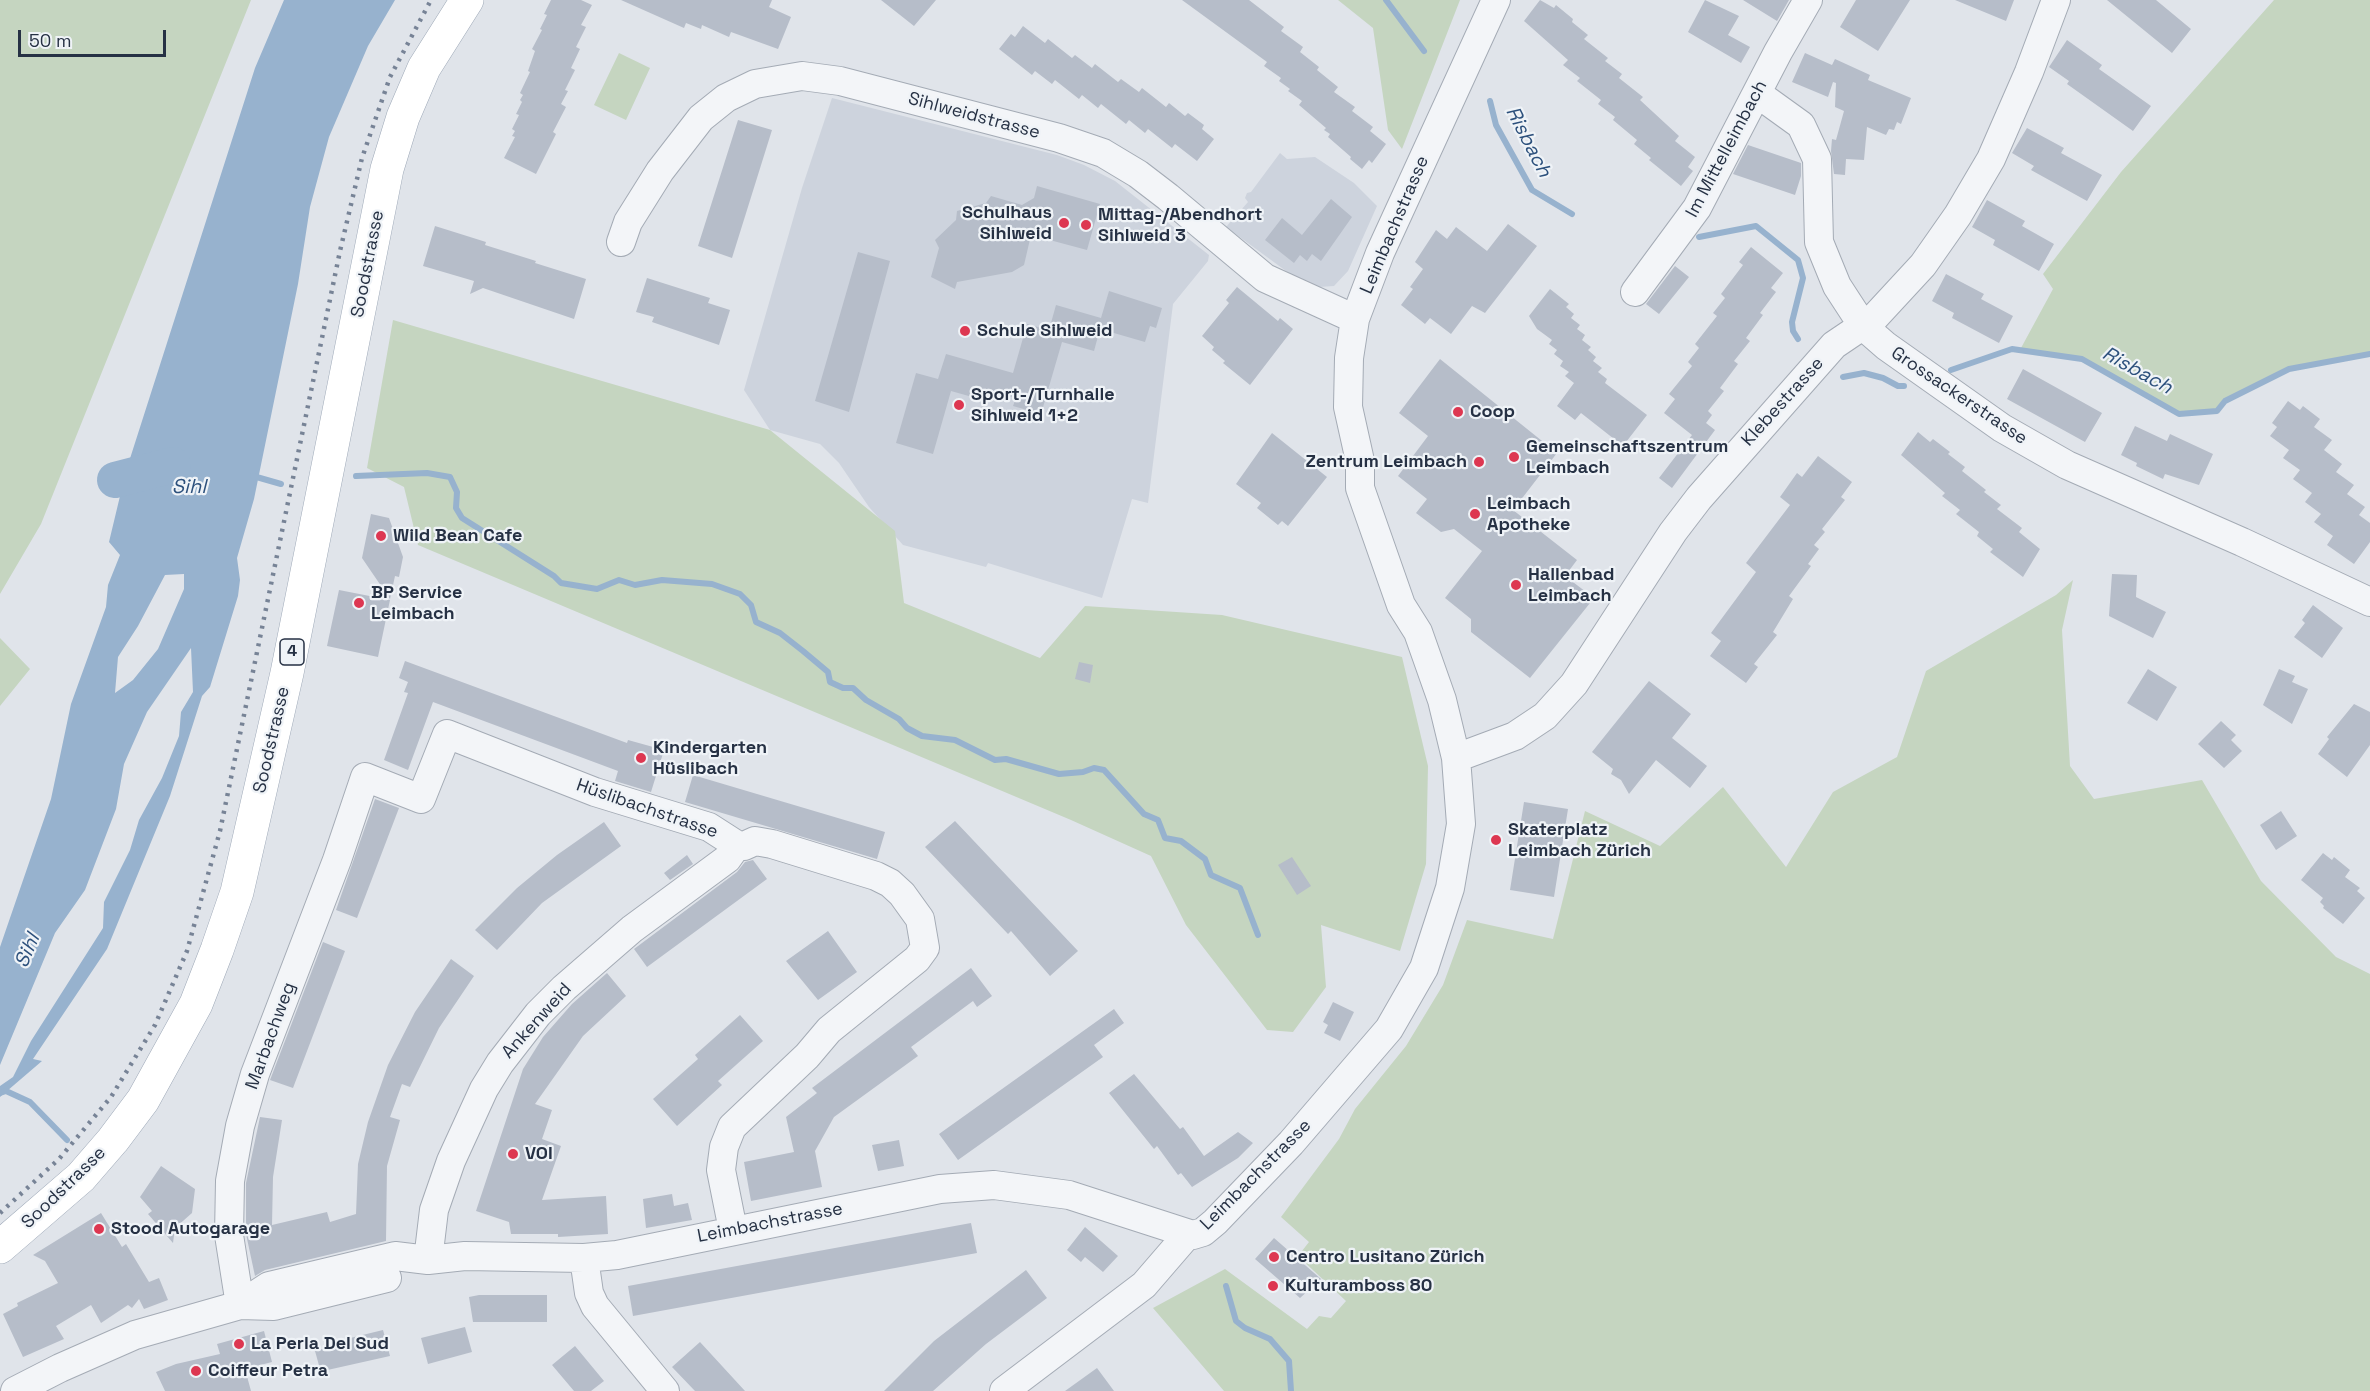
<!DOCTYPE html>
<meta charset="utf-8">
<style>
body{margin:0}
#map{position:relative;width:2370px;height:1391px;overflow:hidden;background:#e0e4ea;font-family:"Space Grotesk",sans-serif}
canvas{display:block}
.scale{position:absolute;left:18px;top:30px;width:148px;height:27px;box-sizing:border-box;border:3px solid #263144;border-top:0;padding-left:8px;font-size:18px;line-height:21px;white-space:nowrap;color:#263144;-webkit-text-stroke:4px #eff3f7;paint-order:stroke}
</style>
<div id="map">
<canvas width="2370" height="1391"></canvas>
<div class="scale">50 m</div>
</div>
<script>
const ctx = document.querySelector('canvas').getContext('2d');
ctx.lineJoin = 'round';
function fillPath(path, color) { ctx.fillStyle = color; ctx.fill(path, 'evenodd'); }
const toPath = rows => new Path2D(rows.map(r => 'M' + r).join(''));
function strokePath(path, color, width, dash) { ctx.strokeStyle = color; ctx.lineWidth = width; ctx.lineCap = dash ? 'butt' : 'round'; ctx.setLineDash(dash || []); ctx.stroke(path); }
function drawText(font, color, halo, rows, align = 'center') {
  ctx.font = font + ' "Space Grotesk",sans-serif'; ctx.lineWidth = 4.5; ctx.setLineDash([]); ctx.textBaseline = 'middle'; ctx.strokeStyle = halo; ctx.fillStyle = color; for (const [text, x, y, turn = 0] of rows) {
    ctx.save(); ctx.translate(x, y); ctx.rotate((+turn || 0) * Math.PI / 180); ctx.textAlign = isNaN(turn) ? turn : align; if (halo) ctx.strokeText(text, 0, 0); ctx.fillText(text, 0, 0); ctx.restore();
  }
}
fillPath(toPath([
 [832,98,1057,155,1084,165,1115,181,1209,255,1208,261,1173,304,1148,503,1132,499,1102,598,988,563,986,567,903,545,869,507,839,463,820,444,770,430,744,390,802,188],
 [1280,153,1287,159,1315,157,1354,183,1377,206,1348,271,1334,286,1319,287,1297,279,1226,227,1248,202,1245,198,1247,193,1251,192]
]), '#cdd3dd');
fillPath(toPath([
 [0,0,251,0,41,524,0,594],
 [1338,0,1460,0,1402,149,1388,130,1373,28],
 [2274,0,2370,0,2370,354,2289,369,2225,401,2217,411,2179,414,2082,359,2021,348,2053,289,2043,274,2121,172],
 [619,53,650,68,626,120,594,105],
 [393,320,770,430,895,531,904,603,1040,658,1085,606,1222,615,1402,657,1428,766,1426,864,1400,951,1321,925,1326,987,1293,1032,1267,1030,1186,925,1151,856,1071,820,418,545,404,487,367,468],
 [2073,580,2062,630,2070,766,2094,799,2202,780,2261,881,2336,957,2370,974,2370,1391,1224,1391,1153,1308,1225,1269,1307,1329,1319,1316,1331,1318,1346,1301,1298,1256,1309,1242,1281,1217,1339,1139,1355,1109,1406,1046,1443,985,1467,920,1553,939,1585,811,1660,846,1723,787,1786,867,1833,792,1897,757,1926,671,2056,595],
 [0,638,30,669,0,706]
]), '#c5d5c0');
fillPath(toPath([
 [284,0,395,0,368,46,329,137,310,207,298,284,254,499,237,558,240,580,238,596,210,687,202,696,170,796,107,949,33,1059,42,1061,0,1097,0,1086,13,1077,31,1041,103,928,104,902,130,850,139,820,162,778,179,736,181,712,193,692,191,648,147,712,124,764,116,809,85,890,55,933,0,1065,0,947,51,799,71,704,106,607,108,585,120,555,109,542,126,471,255,68],
 [184,574,184,589,158,649,133,680,115,693,118,657,138,626,165,575]
]), '#97b2ce');
strokePath(toPath([
 [1386,0,1424,51],
 [1490,101,1496,125,1532,190,1572,214],
 [1699,237,1756,226,1798,260,1803,278,1792,322,1793,331,1798,339],
 [1951,370,2012,349,2082,359,2179,414,2217,411,2225,401,2289,369,2370,354],
 [1843,377,1864,373,1883,378,1898,386,1904,386],
 [253,476,281,484],
 [356,476,427,473,450,477,457,492,456,508,462,518,554,576,561,583,597,589,619,580,635,585,662,580,712,584,740,594,751,605,756,622,780,633,803,651,828,672,830,682,843,688,853,688,866,700,899,719,907,728,922,736,955,740,995,760,1006,759,1059,774,1083,772,1094,768,1104,770,1144,814,1158,820,1165,838,1181,841,1205,859,1211,875,1240,888,1258,935],
 [0,1093,6,1091,30,1102,67,1140],
 [1226,1286,1236,1321,1245,1328,1270,1339,1289,1361,1291,1391]
]), '#97b2ce', 6);
strokePath(toPath([
 [115,480,173,465]
]), '#97b2ce', 36);
fillPath(toPath([
 [551,0,581,0,592,5,581,25,586,27,576,47,580,49,571,68,575,70,565,90,568,91,561,104,566,107,553,132,556,134,536,174,504,158,515,137,512,136,515,131,512,129,519,115,516,114,522,102,520,100,523,95,520,93,530,72,528,71,535,51,532,49,542,30,540,29,547,15,544,14],
 [621,0,772,0,769,7,791,17,778,49,731,32,729,37,702,25,701,29,686,23,684,28],
 [881,0,936,0,914,26],
 [1182,0,1249,0,1284,27,1281,31,1303,47,1300,52,1319,67,1317,70,1338,87,1334,92,1355,107,1352,111,1373,127,1370,131,1386,144,1372,163,1369,160,1362,169,1350,159,1351,157,1328,137,1330,134,1324,130,1326,128,1299,105,1302,101,1288,91,1290,89,1279,81,1281,78,1264,66,1267,62],
 [1540,0,1554,8,1556,5,1573,19,1572,22,1588,35,1584,39,1608,58,1605,61,1622,74,1619,78,1643,97,1640,100,1679,136,1675,141,1695,157,1688,167,1693,171,1681,186,1649,160,1651,158,1634,144,1637,140,1613,120,1615,117,1598,104,1601,100,1577,81,1580,78,1563,65,1568,60,1524,21],
 [1705,0,1739,16,1728,35,1750,47,1741,63,1688,32],
 [1743,0,1789,0,1777,21],
 [1856,0,1910,0,1878,51,1840,27],
 [1955,0,2014,0,2006,21],
 [2107,0,2156,0,2191,29,2172,53],
 [1023,26,1045,43,1048,39,1072,58,1075,55,1092,68,1095,64,1118,82,1121,79,1139,92,1142,88,1166,107,1169,103,1185,116,1188,113,1204,125,1202,129,1214,139,1197,161,1175,144,1172,148,1148,129,1145,133,1129,120,1126,124,1101,104,1098,108,1082,95,1079,99,1055,80,1052,84,1035,71,1032,75,999,49,1011,34,1015,37],
 [2067,40,2102,65,2099,69,2151,106,2133,131,2067,84,2069,81,2049,67],
 [1805,53,1832,65,1835,59,1870,75,1868,80,1911,98,1901,124,1897,122,1894,130,1889,129,1886,135,1867,127,1864,160,1846,159,1845,175,1834,174,1831,151,1832,139,1836,140,1844,111,1835,107,1836,83,1833,82,1828,97,1792,82],
 [738,120,772,130,732,258,698,246],
 [2027,128,2064,148,2061,153,2102,175,2087,201,2031,170,2034,166,2012,153],
 [1748,145,1801,163,1801,176,1795,195,1733,174],
 [1037,186,1100,204,1087,250,1031,235,1024,265,1012,272,957,282,955,289,931,277,939,248,935,240,956,220,957,211,986,203,991,196,1022,205,1034,198],
 [1331,199,1352,217,1321,261,1312,254,1307,261,1300,255,1294,263,1265,240,1282,218,1302,235],
 [1987,200,2025,221,2022,226,2054,244,2039,271,1993,245,1995,240,1972,227],
 [1508,224,1537,246,1485,313,1472,306,1451,334,1430,318,1425,324,1401,305,1413,289,1410,287,1423,269,1415,262,1436,230,1447,239,1456,227,1487,251],
 [435,226,486,242,485,245,536,261,535,263,586,279,574,319,483,288,470,294,474,281,423,266],
 [1751,247,1783,273,1771,288,1776,292,1760,313,1763,315,1746,338,1750,341,1734,361,1738,364,1720,388,1724,391,1708,411,1712,415,1706,423,1715,430,1672,488,1659,478,1692,435,1664,413,1675,399,1669,394,1692,366,1688,362,1699,348,1695,344,1717,316,1713,313,1725,298,1721,294,1743,265,1739,262],
 [858,252,890,261,849,412,815,401],
 [1675,266,1689,277,1659,314,1646,304],
 [1946,274,1984,294,1981,299,2013,316,1999,343,1952,318,1954,313,1932,301],
 [647,278,710,298,708,303,730,310,719,345,652,322,654,317,636,312],
 [1237,287,1278,321,1280,318,1293,329,1250,385,1223,363,1225,361,1212,350,1214,347,1202,336,1229,303,1226,300],
 [1550,289,1569,304,1566,307,1574,314,1571,318,1580,325,1577,329,1585,335,1582,340,1591,347,1588,350,1596,357,1593,361,1602,368,1598,372,1607,379,1605,383,1647,415,1623,446,1581,413,1575,420,1557,406,1574,383,1565,376,1569,372,1560,366,1563,361,1554,354,1557,350,1549,344,1552,340,1537,329,1529,316],
 [1109,291,1162,308,1156,328,1150,326,1145,342,1100,329,1094,351,1062,342,1041,414,1013,406,1016,398,986,390,983,400,951,391,933,454,896,443,916,373,938,379,946,354,1013,373,1027,324,1049,330,1056,305,1101,318],
 [1440,359,1557,453,1513,510,1577,560,1565,576,1594,598,1530,678,1471,632,1471,619,1445,598,1482,551,1454,529,1441,532,1416,513,1427,499,1398,476,1428,436,1399,413],
 [2023,369,2102,413,2085,442,2007,399],
 [2288,401,2300,410,2303,406,2320,419,2314,427,2332,440,2324,450,2342,464,2336,472,2354,485,2347,494,2365,507,2359,515,2370,523,2370,542,2354,564,2327,545,2333,536,2314,522,2321,514,2305,502,2312,493,2293,479,2300,470,2283,458,2289,450,2270,436,2277,427,2272,423],
 [2135,426,2167,441,2170,434,2213,454,2199,485,2165,474,2163,479,2136,466,2137,463,2121,455],
 [1918,432,1930,442,1933,439,1950,452,1948,454,1965,467,1962,471,1986,490,1984,492,2001,505,1997,509,2022,528,2019,532,2040,549,2023,577,1990,552,1993,549,1977,536,1979,532,1956,514,1960,510,1942,496,1945,493,1901,455],
 [1272,433,1327,477,1288,526,1282,521,1278,525,1257,508,1261,503,1236,484],
 [1818,456,1852,482,1841,497,1845,500,1822,529,1825,532,1814,545,1819,549,1808,564,1811,566,1789,596,1793,599,1773,632,1777,635,1754,664,1758,667,1746,683,1710,656,1721,641,1711,633,1756,572,1746,563,1790,505,1780,497,1797,473,1802,477],
 [371,514,389,518,403,557,399,577,395,576,390,599,362,558],
 [2112,574,2137,575,2136,597,2166,612,2153,638,2109,616],
 [339,590,390,600,378,657,327,646],
 [2313,605,2343,628,2322,658,2294,637,2305,623,2302,620],
 [405,661,627,743,628,740,664,750,651,792,615,781,618,771,433,702,408,770,384,760,408,693,404,692,408,682,399,678],
 [1079,662,1093,665,1090,683,1075,679],
 [2148,669,2177,687,2157,721,2127,703],
 [2279,669,2295,676,2292,682,2308,689,2292,724,2263,705],
 [1649,681,1691,714,1672,738,1707,766,1690,788,1656,760,1629,794,1621,780,1611,774,1613,769,1592,752],
 [2354,704,2370,712,2370,745,2347,777,2318,754,2329,739,2327,737],
 [2221,721,2236,735,2231,740,2242,751,2224,768,2198,744],
 [693,775,885,832,877,859,685,802],
 [375,799,399,808,357,918,336,910],
 [1524,802,1568,809,1554,897,1510,890],
 [2281,811,2297,836,2276,850,2260,825],
 [955,821,1078,951,1050,976,1011,931,1008,934,925,847],
 [604,822,621,846,542,903,497,950,475,930,517,888,557,855],
 [2323,853,2332,860,2334,857,2350,870,2345,877,2360,888,2357,891,2365,898,2343,924,2323,908,2324,906,2320,902,2323,898,2301,880],
 [687,855,693,864,670,880,664,873],
 [1292,857,1311,886,1297,895,1278,865],
 [753,860,767,879,647,967,634,949,737,872,745,862],
 [828,931,857,972,818,1000,786,961],
 [323,942,345,951,293,1088,270,1080],
 [451,959,474,976,439,1028,410,1087,402,1084,390,1117,400,1120,387,1166,386,1241,265,1270,255,1276,246,1234,246,1183,260,1117,282,1120,273,1177,272,1225,327,1212,330,1222,356,1214,358,1164,368,1122,388,1065,415,1012],
 [971,968,992,996,977,1007,973,1001,911,1047,918,1056,834,1117,815,1151,822,1187,751,1201,744,1162,794,1152,786,1117,817,1093,812,1088],
 [607,973,626,996,583,1036,535,1104,552,1110,542,1139,561,1146,542,1200,606,1196,608,1234,558,1237,558,1234,511,1234,509,1222,476,1211,523,1069,543,1037,572,1004],
 [1333,1002,1354,1012,1340,1041,1324,1033,1328,1025,1323,1022],
 [1114,1009,1124,1023,1094,1045,1103,1057,958,1160,939,1134],
 [740,1015,763,1041,718,1081,722,1085,677,1126,653,1099,698,1059,695,1055],
 [1134,1074,1180,1129,1183,1127,1204,1156,1238,1132,1253,1143,1238,1158,1192,1187,1181,1173,1178,1175,1157,1146,1154,1149,1109,1093],
 [899,1140,904,1166,878,1171,872,1145],
 [161,1166,195,1189,192,1213,175,1228,173,1243,148,1214,152,1211,140,1197],
 [672,1194,674,1206,688,1203,692,1220,646,1228,643,1199],
 [101,1213,122,1247,126,1244,149,1282,159,1278,168,1300,144,1309,139,1299,132,1308,128,1305,101,1323,91,1305,56,1326,64,1339,23,1357,3,1314,18,1306,17,1303,58,1283,45,1261,33,1255],
 [971,1223,977,1253,633,1316,628,1286],
 [1085,1227,1118,1256,1103,1272,1085,1257,1081,1262,1067,1250],
 [1274,1238,1321,1279,1300,1298,1255,1259],
 [1026,1270,1047,1298,986,1344,933,1391,884,1391,934,1341],
 [479,1295,547,1295,547,1322,473,1322,469,1297],
 [465,1327,472,1352,428,1364,421,1338],
 [383,1330,390,1356,323,1371,320,1369,315,1351,336,1345,338,1341],
 [264,1331,272,1362,245,1369,251,1391,165,1391,156,1372,176,1364,220,1354,217,1344],
 [700,1342,745,1391,695,1391,672,1367],
 [575,1346,604,1381,591,1391,574,1391,552,1365],
 [1097,1368,1114,1391,1065,1391]
]), '#b6bdc9');
const minor = toPath([
 [1758,94,1801,125,1817,159,1819,242,1837,286,1863,326,1886,346,2002,428,2067,465,2242,542,2370,602],
 [621,242,628,222,660,171,701,118,726,98,755,84,802,76,840,81,1059,138,1103,153,1138,174,1168,197,1265,278,1355,319],
 [1635,292,1697,208,1778,52,1808,0],
 [1456,758,1515,736,1545,716,1574,684,1673,532,1699,498,1834,345,1874,318,1923,265,1958,215,1991,159,2029,72,2056,0],
 [584,1258,589,1293,595,1306,665,1391],
 [428,1260,434,1210,451,1161,484,1089,500,1063,538,1014,564,988,632,929,727,859,737,845],
 [240,1305,229,1235,230,1181,240,1126,255,1074,337,860,365,777,421,799,447,734,595,792,709,827,737,845,744,846,755,841,772,844,876,876,890,883,902,894,920,919,925,948,917,959,829,1030,807,1056,732,1127,724,1147,721,1170,733,1230],
 [240,1305,274,1306,387,1278],
 [15,1391,60,1368,135,1335,240,1305,269,1286,395,1256,428,1260,465,1256,584,1258,617,1255,940,1189,994,1185,1069,1195,1193,1235,1203,1232,1215,1222,1291,1143,1389,1029,1424,968,1450,888,1461,824,1456,758,1442,700,1418,632,1401,605,1360,488,1360,461,1348,407,1349,358,1355,319,1380,253,1496,0],
 [1004,1391,1144,1285,1188,1234]
]);
const major = toPath([
 [0,1247,81,1177,113,1140,143,1100,196,1004,217,950,237,892,287,673,387,169,403,117,424,68,467,0]
]);
strokePath(minor, '#a4abb5', 30);
strokePath(major, '#9da8b7', 34);
strokePath(minor, '#f3f5f8', 28);
strokePath(major, '#fff', 33);
strokePath(toPath([
 [0,1213,59,1159,111,1097,155,1025,187,951,220,831,340,251,362,158,390,77,431,0]
]), '#778396', 4.5, [3, 6]);
for (const [x, y, r, color] of [
 [1064,223,6,"#dd3751"],
 [1086,225,6,"#dd3751"],
 [965,331,6,"#dd3751"],
 [959,405,6,"#dd3751"],
 [1458,412,6,"#dd3751"],
 [1514,457,6,"#dd3751"],
 [1479,462,6,"#dd3751"],
 [1475,514,6,"#dd3751"],
 [381,536,6,"#dd3751"],
 [1516,585,6,"#dd3751"],
 [359,603,6,"#dd3751"],
 [641,758,6,"#dd3751"],
 [1496,840,6,"#dd3751"],
 [513,1154,6,"#dd3751"],
 [99,1229,6,"#dd3751"],
 [1274,1257,6,"#dd3751"],
 [1273,1286,6,"#dd3751"],
 [239,1344,6,"#dd3751"],
 [196,1371,6,"#dd3751"]
]) { const dot = new Path2D(); dot.arc(x, y, r, 0, 2 * Math.PI); ctx.fillStyle = color; ctx.fill(dot); strokePath(dot, '#eff3f7', 2); }
for (const [x, y, w] of [
 [292,652,24]
]) { const box = new Path2D(); box.roundRect(x - w / 2, y - 13, w, 26, 4.5); ctx.fillStyle = '#eff3f7'; ctx.fill(box); strokePath(box, '#263144', 1.5); }
drawText('bold 16px', '#263144', null, [
 ["4",292,652]
]);
drawText('18px', '#263144', '#eff3f7', [
 ["Sihlweidstrasse",974,116,15],
 ["Im Mittelleimbach",1727,149,-62],
 ["Leimbachstrasse",1395,225,-67],
 ["Soodstrasse",368,264,-79],
 ["Grossackerstrasse",1959,396,34],
 ["Klebestrasse",1783,402,-48],
 ["Soodstrasse",272,740,-77],
 ["Hüslibachstrasse",647,809,19],
 ["Ankenweid",537,1021,-48],
 ["Marbachweg",271,1036,-70],
 ["Leimbachstrasse",1256,1175,-45],
 ["Soodstrasse",64,1188,-44],
 ["Leimbachstrasse",770,1223,-11]
]);
drawText('bold 18px', '#263144', '#eff3f7', [
 ["Schulhaus",1052,213,"right"],
 ["Sihlweid",1052,234,"right"],
 ["Mittag-/Abendhort",1098,215],
 ["Sihlweid 3",1098,236],
 ["Schule Sihlweid",977,331],
 ["Sport-/Turnhalle",971,395],
 ["Sihlweid 1+2",971,416],
 ["Coop",1470,412],
 ["Gemeinschaftszentrum",1526,447],
 ["Leimbach",1526,468],
 ["Zentrum Leimbach",1467,462,"right"],
 ["Leimbach",1487,504],
 ["Apotheke",1487,525],
 ["Wild Bean Cafe",393,536],
 ["Hallenbad",1528,575],
 ["Leimbach",1528,596],
 ["BP Service",371,593],
 ["Leimbach",371,614],
 ["Kindergarten",653,748],
 ["Hüslibach",653,769],
 ["Skaterplatz",1508,830],
 ["Leimbach Zürich",1508,851],
 ["VOI",525,1154],
 ["Stood Autogarage",111,1229],
 ["Centro Lusitano Zürich",1286,1257],
 ["Kulturamboss 80",1285,1286],
 ["La Perla Del Sud",251,1344],
 ["Coiffeur Petra",208,1371]
], 'left');
drawText('italic 20px', '#2c507c', '#eff3f7', [
 ["Risbach",1528,142,63],
 ["Risbach",2137,371,29],
 ["Sihl",189,488],
 ["Sihl",28,951,-67]
]);
</script>
